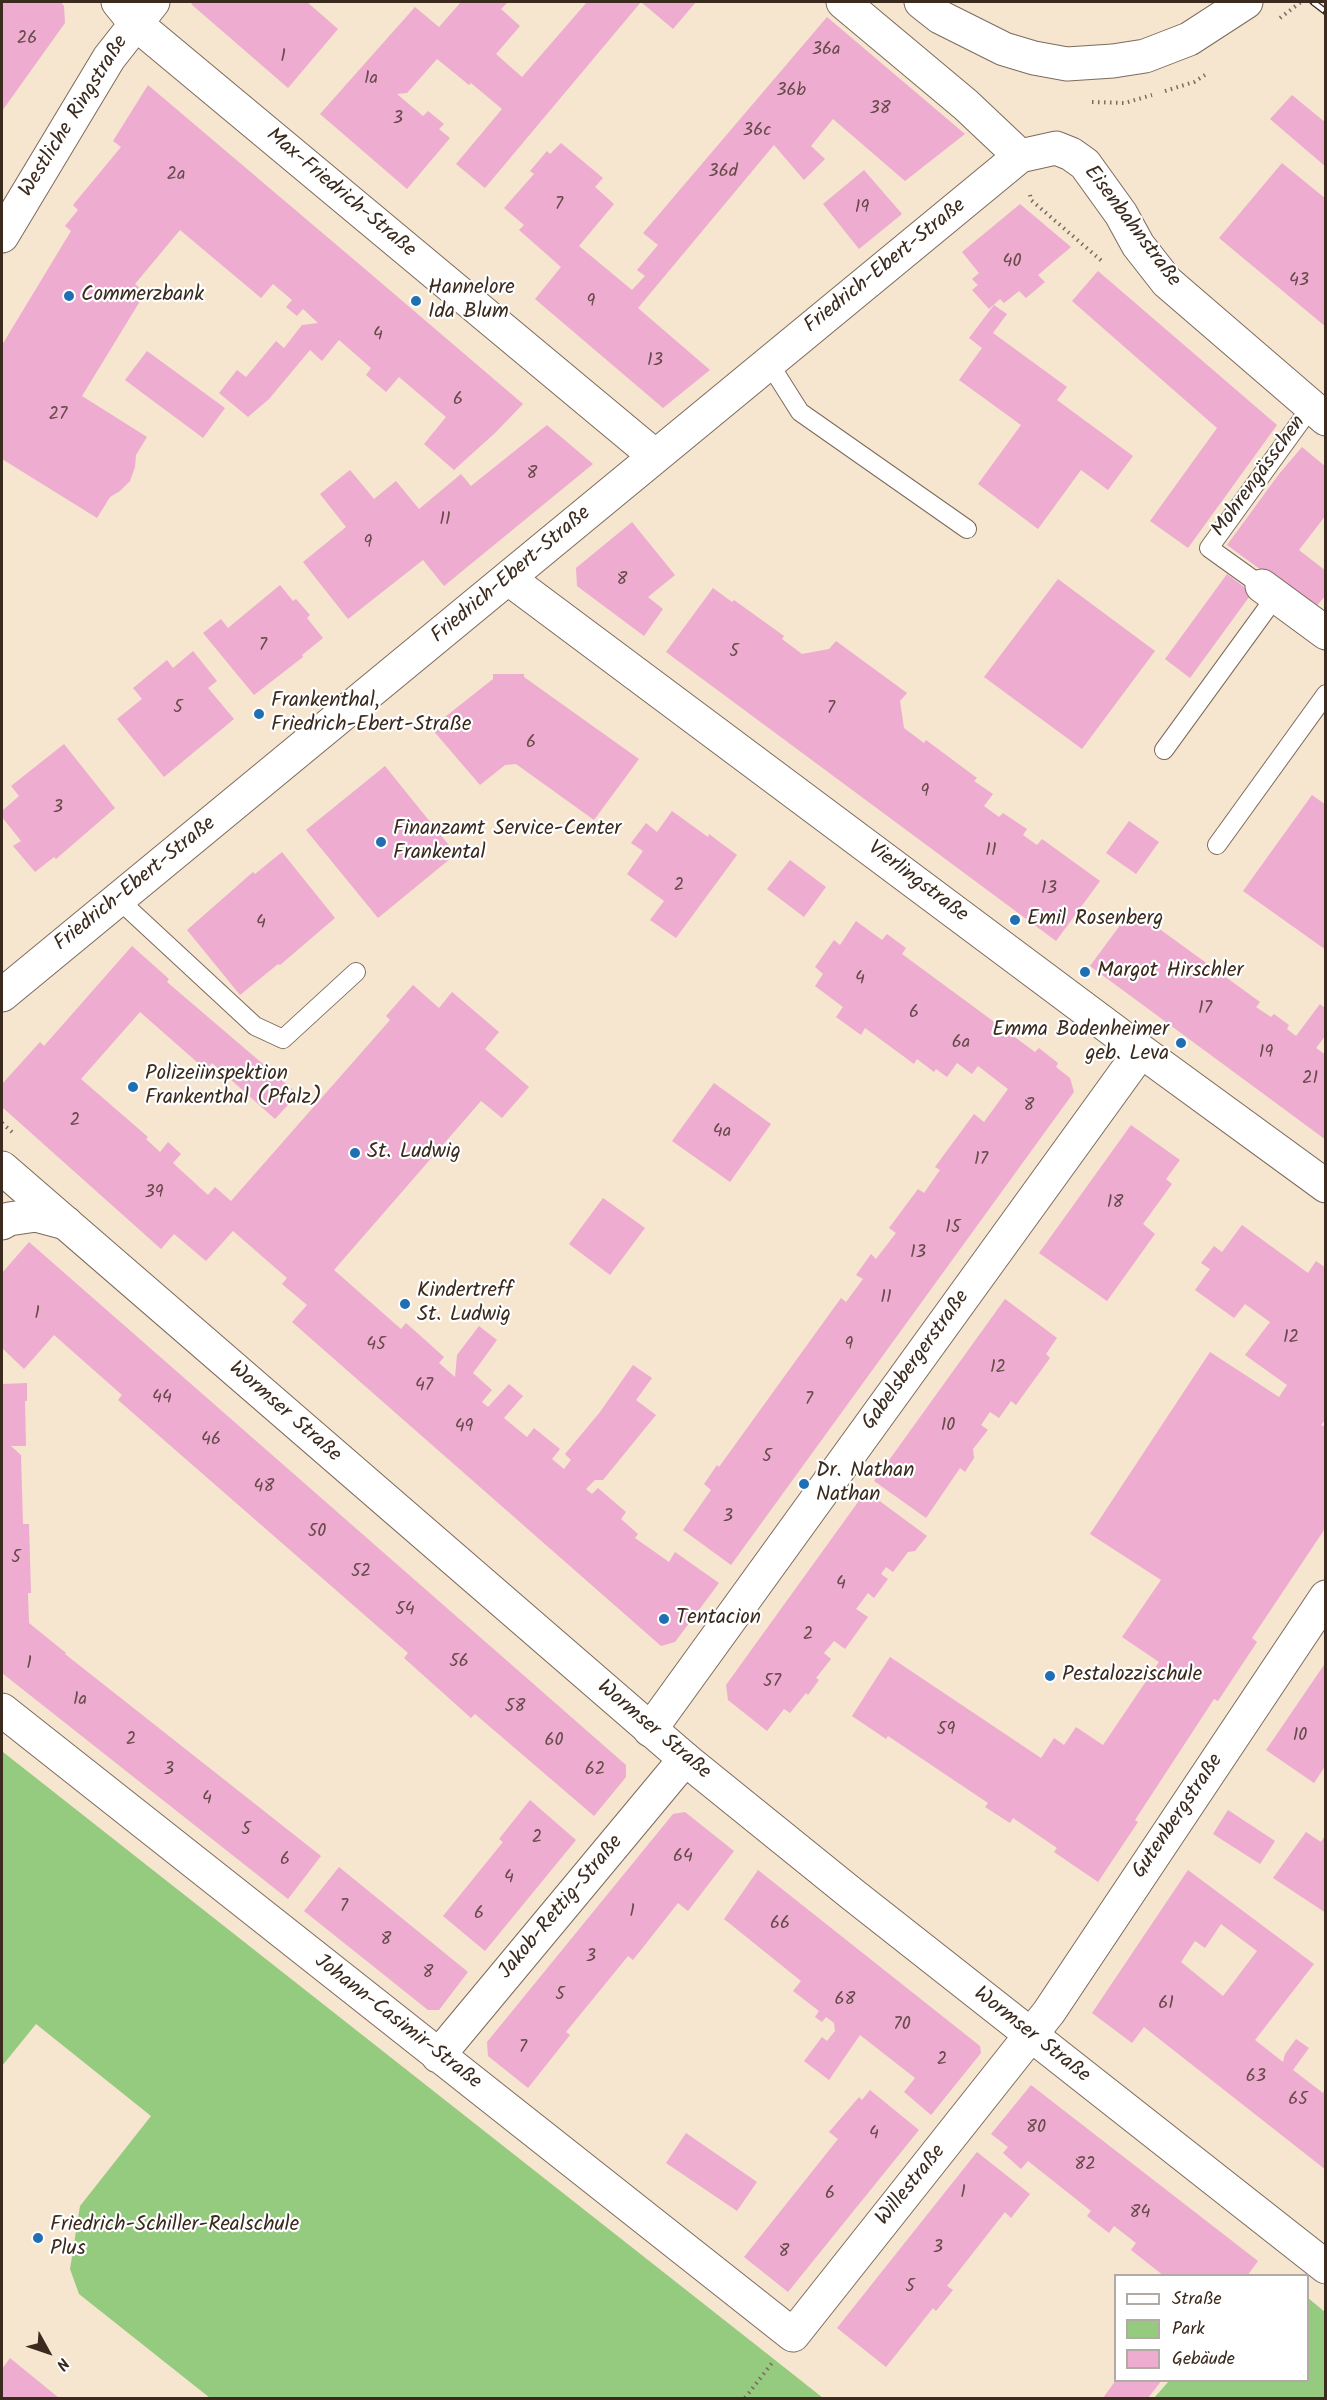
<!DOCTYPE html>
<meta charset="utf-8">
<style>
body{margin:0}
#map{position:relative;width:1327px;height:2400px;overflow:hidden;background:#f6e5cf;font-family:Kalam,sans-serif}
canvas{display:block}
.frame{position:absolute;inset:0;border:3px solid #3b2a1e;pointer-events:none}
.legend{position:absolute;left:1114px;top:2274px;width:195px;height:108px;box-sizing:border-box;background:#fff;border:2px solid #b1aaa5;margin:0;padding:8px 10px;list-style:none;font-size:18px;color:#3b2a1e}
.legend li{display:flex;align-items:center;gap:12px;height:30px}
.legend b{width:30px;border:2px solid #b1aaa5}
.north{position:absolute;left:18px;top:2322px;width:60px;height:60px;-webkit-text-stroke:4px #fff;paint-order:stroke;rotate:130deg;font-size:16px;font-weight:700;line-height:24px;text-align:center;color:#3b2a1e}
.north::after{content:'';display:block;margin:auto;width:21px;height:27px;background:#3b2a1e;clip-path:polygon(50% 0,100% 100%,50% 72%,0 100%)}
</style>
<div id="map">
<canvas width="1327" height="2400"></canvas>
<div class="frame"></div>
<ul class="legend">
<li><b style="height:8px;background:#fff"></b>Straße</li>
<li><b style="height:16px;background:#95cb7e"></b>Park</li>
<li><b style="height:16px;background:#edacd0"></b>Gebäude</li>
</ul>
<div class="north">N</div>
</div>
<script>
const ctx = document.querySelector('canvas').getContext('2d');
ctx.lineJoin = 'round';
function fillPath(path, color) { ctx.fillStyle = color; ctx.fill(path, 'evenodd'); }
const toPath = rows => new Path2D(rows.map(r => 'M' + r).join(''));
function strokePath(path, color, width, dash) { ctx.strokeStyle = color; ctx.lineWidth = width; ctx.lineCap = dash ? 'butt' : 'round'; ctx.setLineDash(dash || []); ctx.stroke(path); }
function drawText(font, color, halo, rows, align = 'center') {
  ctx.font = font + ' Kalam,sans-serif'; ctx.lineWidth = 4.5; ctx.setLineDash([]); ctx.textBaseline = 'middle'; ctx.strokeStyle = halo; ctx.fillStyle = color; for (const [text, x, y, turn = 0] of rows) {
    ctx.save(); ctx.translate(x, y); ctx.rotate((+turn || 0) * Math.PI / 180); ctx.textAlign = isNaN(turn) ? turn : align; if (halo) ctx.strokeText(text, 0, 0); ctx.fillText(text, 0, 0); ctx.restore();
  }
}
fillPath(toPath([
 [3,1752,775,2360,823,2398,210,2398,79,2294,70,2269,80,2206,151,2116,36,2024,2,2066,2,1760],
 [1308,2298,1325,2312,1325,2398,1154,2398,1169,2381,1308,2380]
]), '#95cb7e');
fillPath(toPath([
 [2,2,61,2,64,6,65,23,2,111],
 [194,2,307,2,338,29,288,88,191,4],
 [461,2,508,2,501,9,520,26,496,54,522,77,587,2,696,2,673,29,641,2,485,188,456,164,502,109,471,83,469,85,437,59,407,93,397,94,423,116,428,111,444,124,439,129,450,138,407,189,320,114,415,7,439,27],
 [827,17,965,134,905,181,833,119,811,146,825,159,804,180,774,145,638,308,710,370,663,408,535,299,561,267,519,230,524,225,504,208,534,174,530,171,547,151,550,154,561,143,603,178,595,187,614,204,579,246,632,290,645,276,637,270,658,245,643,233],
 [148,85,372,275,523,404,495,433,454,470,424,444,446,417,399,377,386,392,366,375,371,368,339,340,322,361,310,350,269,399,248,417,219,393,237,370,246,377,276,341,284,348,302,325,318,323,303,309,297,316,286,307,292,300,273,284,261,298,180,230,135,284,145,293,82,396,147,437,136,455,135,467,130,481,120,491,110,497,97,518,2,459,2,345,71,231,65,226,78,210,73,205,121,147,113,141],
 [1292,95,1326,123,1326,167,1270,119],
 [1282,163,1326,199,1326,327,1219,238],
 [864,170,902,214,859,249,823,204],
 [1020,204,1071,247,1038,275,1045,282,1026,298,1019,291,1004,303,1000,299,989,309,972,290,978,285,972,279,979,273,962,252],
 [1098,271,1277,425,1188,548,1150,521,1217,428,1072,301],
 [994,305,1007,314,993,333,1067,387,1057,400,1133,456,1108,490,1081,470,1038,529,978,484,1021,425,959,380,982,348,969,338],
 [147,351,225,408,203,438,125,380],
 [547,425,593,464,444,586,423,560,348,619,303,562,346,527,320,494,350,470,374,499,396,481,419,509,461,474,471,486],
 [1302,447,1326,467,1326,515,1299,550,1326,571,1326,595,1314,609,1227,545,1279,474],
 [632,522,675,575,648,597,663,609,644,636,577,586,576,568],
 [1227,574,1252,593,1190,678,1165,659],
 [1058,579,1155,651,1082,749,984,677],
 [280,585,293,601,296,599,310,615,307,618,323,638,302,655,303,657,254,695,203,633,221,619,228,628],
 [713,588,732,602,734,600,784,636,782,639,802,654,829,649,836,641,907,693,900,701,904,728,924,743,926,740,977,778,974,781,993,794,984,806,999,817,1003,813,1027,829,1023,835,1037,845,1042,839,1100,881,1056,941,666,652],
 [193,651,217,681,208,688,234,719,164,777,117,719,142,699,133,688,167,660,173,668],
 [493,674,524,674,524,677,639,759,594,820,516,764,505,765,480,785,431,728,493,679],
 [64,744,115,808,56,859,54,857,35,872,13,846,21,841,2,817,2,811,19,796,11,786],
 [385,766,456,854,378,918,306,830],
 [1312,795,1326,805,1326,950,1243,891],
 [672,811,708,837,709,834,737,855,676,938,650,920,664,901,627,874,643,851,631,843,646,823,657,832],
 [1129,821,1159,842,1136,874,1106,853],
 [282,852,335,918,280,965,278,964,240,995,187,930,253,872,255,874],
 [790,860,826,887,804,917,767,889],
 [1132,909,1260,1002,1256,1007,1271,1017,1274,1014,1289,1025,1287,1029,1296,1036,1320,1004,1326,1009,1326,1035,1316,1048,1326,1055,1326,1140,1090,966],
 [856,921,882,940,887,934,906,948,902,954,1035,1052,1039,1048,1058,1063,1056,1067,1070,1078,1074,1092,731,1565,683,1530,711,1490,704,1484,717,1465,719,1467,841,1298,846,1302,863,1279,856,1275,871,1254,876,1259,896,1233,889,1228,918,1189,924,1193,940,1170,935,1167,974,1114,984,1122,1008,1089,978,1066,972,1074,957,1063,947,1077,936,1069,934,1072,917,1059,914,1064,865,1028,861,1035,836,1017,843,1007,815,986,823,974,815,967,834,940,840,945],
 [132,946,169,979,167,982,298,1094,275,1119,212,1063,206,1070,140,1012,81,1079,148,1137,146,1139,160,1152,168,1142,181,1154,173,1163,208,1195,215,1187,231,1201,390,1020,386,1016,413,985,439,1008,452,992,499,1032,485,1049,529,1087,502,1118,481,1101,334,1270,401,1329,406,1323,424,1339,444,1357,439,1363,455,1377,457,1355,479,1326,497,1340,473,1373,492,1390,482,1402,488,1407,509,1384,523,1396,504,1418,527,1437,534,1428,560,1449,552,1459,564,1469,571,1460,565,1454,600,1412,633,1365,652,1378,636,1400,656,1415,603,1480,595,1480,586,1489,592,1494,598,1488,626,1512,621,1519,638,1534,635,1538,669,1562,675,1552,719,1583,675,1642,661,1646,292,1322,307,1305,282,1284,287,1278,233,1231,206,1261,174,1234,161,1249,2,1107,2,1084,40,1042,44,1046],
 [714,1083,771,1124,730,1182,672,1141],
 [1131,1125,1180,1160,1166,1179,1172,1184,1143,1224,1155,1234,1107,1301,1039,1253],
 [603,1198,645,1228,610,1275,569,1244],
 [1242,1225,1308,1273,1316,1261,1326,1268,1326,1419,1321,1425,1326,1427,1326,1527,1252,1638,1257,1642,1218,1701,1214,1699,1135,1820,1138,1822,1098,1882,1054,1852,1057,1848,1013,1818,1010,1823,985,1807,988,1803,888,1736,886,1739,852,1716,890,1657,1041,1758,1054,1738,1064,1745,1076,1727,1103,1745,1159,1662,1122,1637,1161,1580,1090,1534,1210,1352,1279,1397,1287,1385,1245,1355,1270,1322,1245,1304,1234,1318,1195,1290,1210,1269,1201,1263,1214,1246,1222,1252],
 [29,1242,626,1765,626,1777,594,1816,475,1714,471,1718,404,1658,408,1653,118,1400,122,1395,54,1335,24,1369,2,1348,2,1273],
 [1005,1299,1057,1338,1046,1354,1050,1358,1016,1405,1011,1401,999,1418,990,1412,981,1425,988,1430,973,1449,974,1458,965,1472,960,1468,926,1518,874,1481],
 [27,1383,27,1401,25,1401,26,1446,11,1446,21,1455,23,1524,29,1524,31,1593,28,1593,29,1623,66,1653,65,1654,321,1856,288,1899,2,1673,2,1384],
 [866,1491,927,1536,915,1551,908,1552,893,1572,886,1567,881,1574,888,1579,874,1598,868,1593,856,1609,868,1617,845,1649,834,1641,824,1653,831,1659,816,1678,819,1680,808,1695,806,1693,790,1713,784,1709,767,1731,728,1700,726,1685],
 [1326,1662,1326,1765,1314,1783,1266,1750],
 [530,1800,576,1840,485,1951,443,1916,503,1842,499,1839],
 [1228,1810,1275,1841,1260,1864,1213,1834],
 [685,1812,734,1851,688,1911,678,1903,633,1960,628,1956,566,2032,570,2035,528,2088,488,2056,487,2042,673,1814],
 [1306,1832,1321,1842,1326,1834,1326,1913,1273,1878],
 [339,1867,468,1972,439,2010,428,2010,304,1911],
 [758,1870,980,2046,981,2053,931,2115,904,2092,915,2078,860,2035,829,2080,804,2061,822,2037,827,2041,835,2031,834,2023,826,2017,822,2022,815,2017,819,2011,793,1991,801,1981,724,1919],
 [1188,1870,1314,1964,1255,2040,1283,2062,1285,2054,1296,2039,1309,2048,1293,2070,1323,2093,1326,2086,1326,2170,1144,2027,1132,2043,1092,2013],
 [1221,1924,1257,1951,1223,1996,1181,1962,1195,1941,1205,1948],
 [1031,2085,1258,2261,1247,2276,1164,2276,1131,2250,1136,2243,1114,2226,1109,2233,1087,2216,1091,2211,1028,2161,1021,2169,1003,2153,1008,2147,991,2134],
 [870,2090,919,2130,788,2292,744,2257,838,2139,829,2132,859,2097,862,2100],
 [686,2133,757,2182,737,2211,666,2163],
 [977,2152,1030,2194,1011,2218,1005,2212,947,2286,953,2290,936,2311,933,2308,886,2367,837,2328],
 [10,2358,59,2398,2,2398,2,2369],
 [1116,2380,1162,2380,1148,2398,1103,2398]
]), '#edacd0');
const service = toPath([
 [769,363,800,412,967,529],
 [1262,586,1209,548,1311,407],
 [1164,750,1276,596],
 [1217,845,1326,694],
 [119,900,255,1026,283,1039,356,972]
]);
const minor = toPath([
 [118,2,135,23,655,456],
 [843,2,966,105,1020,156],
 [2,236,109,58,153,2],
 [509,579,1141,1051,1326,1186],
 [1262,586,1326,633],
 [2,995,1020,156,1056,148,1071,154,1085,164,1121,214,1138,245,1167,282,1326,419],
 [2,1223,9,1219,36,1215,66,1223],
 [2,1710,793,2335,1049,2012,1326,1597],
 [650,1730,1141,1051],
 [438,2056,685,1759]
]);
const tertiary = toPath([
 [921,2,940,17,1004,49,1034,58,1067,64,1113,61,1145,56,1189,39,1246,2],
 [2,1168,685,1759,852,1894,1326,2267]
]);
strokePath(service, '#7c6b5c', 20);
strokePath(minor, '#7c6b5c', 35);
strokePath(tertiary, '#7c6b5c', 35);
strokePath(toPath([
 [1280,18,1301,2],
 [1165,91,1194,82,1205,75],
 [1092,102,1125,103,1152,95],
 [1030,195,1031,200,1103,262],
 [2,1123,12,1132],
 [745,2398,772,2363]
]), '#7c6b5c', 4, [1.5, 4.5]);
strokePath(service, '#fff', 18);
strokePath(minor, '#fff', 33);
strokePath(tertiary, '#fff', 33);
const rail = toPath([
 [1313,2,1326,12]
]);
strokePath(rail, '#3b2a1e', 7);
strokePath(rail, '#fff', 4.5, [14]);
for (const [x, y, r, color] of [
 [69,296,6,"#1f6fb2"],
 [416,301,6,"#1f6fb2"],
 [259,714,6,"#1f6fb2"],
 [381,842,6,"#1f6fb2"],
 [1015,920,6,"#1f6fb2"],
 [1085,972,6,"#1f6fb2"],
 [1181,1043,6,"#1f6fb2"],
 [133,1087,6,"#1f6fb2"],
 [355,1153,6,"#1f6fb2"],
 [405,1304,6,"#1f6fb2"],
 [804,1484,6,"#1f6fb2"],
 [664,1619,6,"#1f6fb2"],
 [1050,1676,6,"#1f6fb2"],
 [38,2238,6,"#1f6fb2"]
]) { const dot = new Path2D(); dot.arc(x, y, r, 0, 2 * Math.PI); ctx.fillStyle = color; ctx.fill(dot); strokePath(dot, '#fff', 2); }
drawText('18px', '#684a4a', null, [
 ["26",27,40],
 ["36a",826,51],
 ["1",283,58],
 ["1a",371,80],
 ["36b",791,92],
 ["38",880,110],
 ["3",398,120],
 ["36c",757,132],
 ["36d",723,173],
 ["2a",176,176],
 ["7",559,206],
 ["19",862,209],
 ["40",1012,263],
 ["43",1299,282],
 ["9",591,303],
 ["4",378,336],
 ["13",655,362],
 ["6",458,401],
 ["27",58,416],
 ["8",532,475],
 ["11",445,521],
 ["9",368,544],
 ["8",622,581],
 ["7",263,647],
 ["5",734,653],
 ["5",178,709],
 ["7",831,710],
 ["6",531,744],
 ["9",925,793],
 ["3",58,809],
 ["11",991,852],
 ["2",679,887],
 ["13",1049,890],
 ["4",261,924],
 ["4",860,980],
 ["17",1205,1010],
 ["6",914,1014],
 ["6a",961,1044],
 ["19",1266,1054],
 ["21",1310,1080],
 ["8",1029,1107],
 ["2",75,1122],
 ["4a",722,1133],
 ["17",981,1161],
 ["39",154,1194],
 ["18",1115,1204],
 ["15",953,1229],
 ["13",918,1254],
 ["11",886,1299],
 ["1",37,1315],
 ["12",1291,1339],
 ["45",376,1346],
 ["9",849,1346],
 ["12",998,1369],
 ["47",424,1387],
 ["44",162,1399],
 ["7",809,1401],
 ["10",948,1427],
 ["49",464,1428],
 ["46",211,1441],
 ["5",767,1458],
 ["48",264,1488],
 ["3",728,1518],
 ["50",317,1533],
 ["5",16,1559],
 ["52",361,1573],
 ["4",841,1585],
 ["54",405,1611],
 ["2",808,1636],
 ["56",459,1663],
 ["1",29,1665],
 ["57",772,1683],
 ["1a",80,1701],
 ["58",515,1708],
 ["59",946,1731],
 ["10",1300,1737],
 ["2",131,1741],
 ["60",554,1742],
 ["3",169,1771],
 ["62",595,1771],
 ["4",207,1800],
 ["5",246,1831],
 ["2",537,1839],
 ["64",683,1858],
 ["6",285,1861],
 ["4",509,1879],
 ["7",344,1908],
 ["1",632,1913],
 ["6",479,1915],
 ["66",780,1925],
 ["8",386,1941],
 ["3",591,1958],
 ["8",428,1974],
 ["5",560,1996],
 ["68",845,2001],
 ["61",1166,2005],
 ["70",902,2026],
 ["7",523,2049],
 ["2",942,2061],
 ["63",1256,2078],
 ["65",1298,2101],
 ["80",1036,2129],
 ["4",874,2135],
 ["82",1085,2166],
 ["1",963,2194],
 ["6",830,2195],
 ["84",1140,2214],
 ["3",938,2249],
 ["8",784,2253],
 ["5",910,2288]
]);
drawText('21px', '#3b2a1e', '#fff', [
 ["Westliche Ringstraße",75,117,-58],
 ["Max-Friedrich-Straße",340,194,40],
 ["Eisenbahnstraße",1131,227,53],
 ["Friedrich-Ebert-Straße",886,267,-39],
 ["Mohrengässchen",1260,477,-54],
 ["Friedrich-Ebert-Straße",512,576,-40],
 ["Vierlingstraße",917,883,37],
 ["Friedrich-Ebert-Straße",136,885,-39],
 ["Gabelsbergerstraße",917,1361,-54],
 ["Wormser Straße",284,1413,41],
 ["Wormser Straße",653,1731,40],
 ["Gutenbergstraße",1179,1817,-56],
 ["Jakob-Rettig-Straße",562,1908,-50],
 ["Johann-Casimir-Straße",397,2023,38],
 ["Wormser Straße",1031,2036,38],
 ["Willestraße",912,2186,-51]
]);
drawText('21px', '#3b2a1e', '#fff', [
 ["Hannelore",428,289],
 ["Ida Blum",428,313],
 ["Commerzbank",81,296],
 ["Frankenthal,",271,702],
 ["Friedrich-Ebert-Straße",271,726],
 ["Finanzamt Service-Center",393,830],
 ["Frankental",393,854],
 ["Emil Rosenberg",1027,920],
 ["Margot Hirschler",1097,972],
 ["Emma Bodenheimer",1169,1031,"right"],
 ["geb. Leva",1169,1055,"right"],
 ["Polizeiinspektion",145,1075],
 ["Frankenthal (Pfalz)",145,1099],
 ["St. Ludwig",367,1153],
 ["Kindertreff",417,1292],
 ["St. Ludwig",417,1316],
 ["Dr. Nathan",816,1472],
 ["Nathan",816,1496],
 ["Tentacion",676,1619],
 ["Pestalozzischule",1062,1676],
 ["Friedrich-Schiller-Realschule",50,2226],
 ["Plus",50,2250]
], 'left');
</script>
